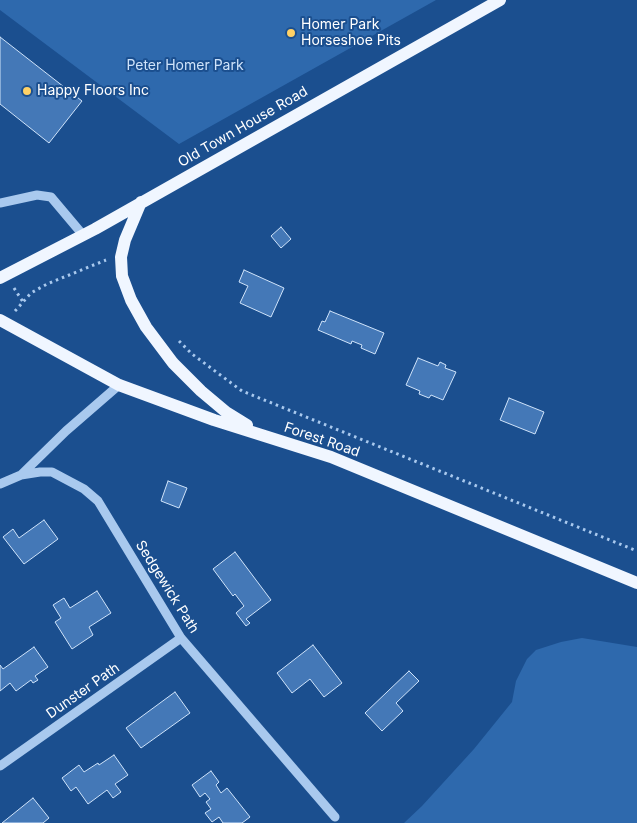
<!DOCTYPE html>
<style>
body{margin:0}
canvas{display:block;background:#1b4f8f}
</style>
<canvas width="637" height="823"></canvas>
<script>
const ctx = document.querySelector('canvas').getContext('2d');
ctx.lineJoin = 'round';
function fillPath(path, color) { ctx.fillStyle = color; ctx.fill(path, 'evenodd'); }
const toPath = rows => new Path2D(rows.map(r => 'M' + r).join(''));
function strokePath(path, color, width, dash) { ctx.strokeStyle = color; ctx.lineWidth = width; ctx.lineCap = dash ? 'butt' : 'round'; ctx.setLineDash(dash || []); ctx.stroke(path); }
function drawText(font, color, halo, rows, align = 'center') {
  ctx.font = font + ' Inter,sans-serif'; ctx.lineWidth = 4; ctx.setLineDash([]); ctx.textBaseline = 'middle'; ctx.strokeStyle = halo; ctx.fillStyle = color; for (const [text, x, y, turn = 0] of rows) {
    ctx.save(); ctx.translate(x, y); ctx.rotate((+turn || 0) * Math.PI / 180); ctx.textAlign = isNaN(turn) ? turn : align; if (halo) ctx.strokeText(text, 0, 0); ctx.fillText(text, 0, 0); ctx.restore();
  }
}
fillPath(toPath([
 [0,0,436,0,179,144,0,10],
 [582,638,637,647,637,823,404,823,422,806,474,749,512,702,516,681,527,659,536,650,561,642]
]), '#2e69ad');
const building = toPath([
 [0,37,82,101,49,143,0,104,0,37],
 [281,227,291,239,281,248,271,236,281,227],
 [244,270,284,288,271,317,240,303,248,286,239,282,244,270],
 [330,311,384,333,375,354,361,348,362,345,352,341,351,344,318,330,322,321,325,322,330,311],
 [418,358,438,366,440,362,446,365,445,368,456,372,443,400,431,395,429,398,419,394,420,391,406,385,418,358],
 [509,398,544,412,535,434,500,420,509,398],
 [168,481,187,488,179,508,161,501,168,481],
 [44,520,58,539,24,564,3,537,13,529,19,538,44,520],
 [235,552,271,600,246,619,250,623,246,626,236,613,244,606,235,594,233,596,213,569,235,552],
 [97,591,111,613,89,627,93,635,72,649,55,622,61,618,53,605,64,598,70,608,97,591],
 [313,645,342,683,324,697,310,679,292,693,277,673,313,645],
 [34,647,48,667,35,676,38,680,33,683,31,680,16,691,10,683,0,691,0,665,3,669,34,647],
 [409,671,419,681,396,703,403,711,382,731,365,713,409,671],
 [175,692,190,713,141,748,126,728,175,692],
 [114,755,128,775,115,784,121,792,113,798,107,790,88,804,76,787,71,791,62,778,79,765,84,772,98,763,99,765,114,755],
 [211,771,219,782,216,785,221,793,227,788,250,817,242,823,223,823,219,817,212,822,205,813,211,809,206,802,210,799,205,793,200,797,192,785,211,771],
 [33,798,49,818,43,823,2,823,33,798]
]);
fillPath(building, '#4478b7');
strokePath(building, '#cfe3fa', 1);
strokePath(toPath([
 [14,288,23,302],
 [15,311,31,293,47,284,106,260],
 [179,341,192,354,242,391,637,551]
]), '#a9c9ee', 3, [2.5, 4]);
strokePath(toPath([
 [0,203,37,195,51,197,83,235],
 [21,475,40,472,52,472,84,489,98,501,181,638,335,817],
 [0,484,21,475,66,431,119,385],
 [0,766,181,638]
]), '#a9c9ee', 9);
strokePath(toPath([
 [141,202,125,240,121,257,122,276,131,300,146,327,173,363,201,391,226,412,247,425],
 [0,278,95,229,500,0],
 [0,320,119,385,214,420,331,457,637,583]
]), '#f0f6ff', 12);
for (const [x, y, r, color] of [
 [291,33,5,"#ffd166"],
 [27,91,5,"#ffd166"]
]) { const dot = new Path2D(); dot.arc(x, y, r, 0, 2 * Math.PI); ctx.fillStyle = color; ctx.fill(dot); strokePath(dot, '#1b4f8f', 2); }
drawText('14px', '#fff', '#1b4f8f', [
 ["Homer Park",301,25],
 ["Horseshoe Pits",301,41],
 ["Happy Floors Inc",37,91]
], 'left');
drawText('14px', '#cfe3fa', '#1b4f8f', [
 ["Peter Homer Park",185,66]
]);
drawText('14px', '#fff', '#1b4f8f', [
 ["Old Town House Road",243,127,-30],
 ["Forest Road",322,440,19],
 ["Sedgewick Path",167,587,58],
 ["Dunster Path",83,691,-35]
]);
</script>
